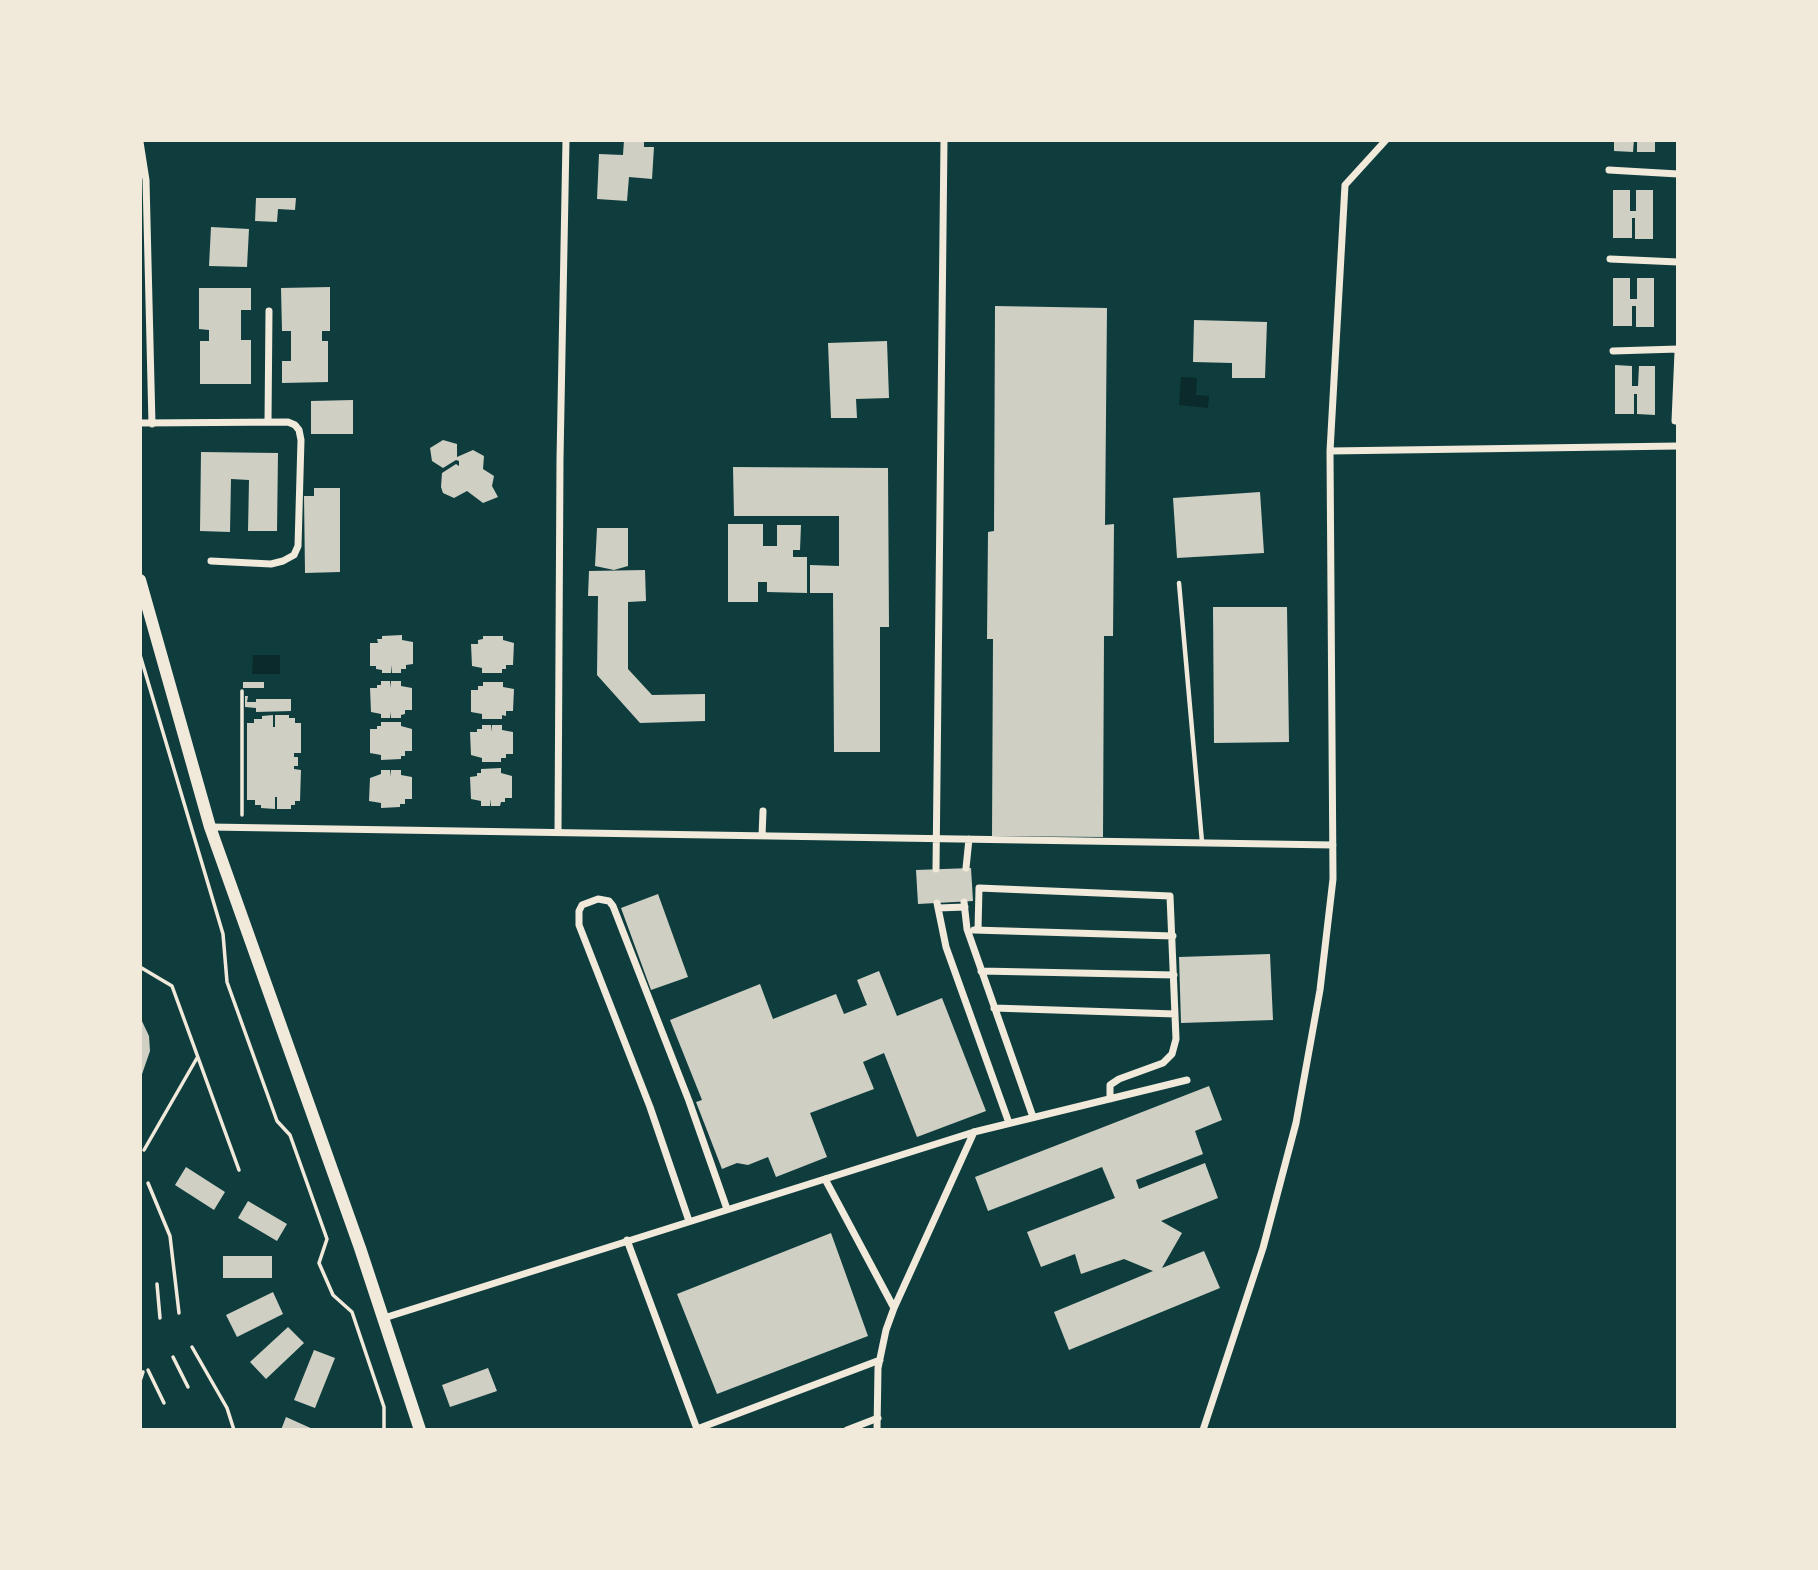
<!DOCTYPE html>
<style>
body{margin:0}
#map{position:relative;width:1818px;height:1570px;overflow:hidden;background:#0f3d3e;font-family:"Public Sans",sans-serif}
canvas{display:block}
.frame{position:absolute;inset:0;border:142px solid #f1e9da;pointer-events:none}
</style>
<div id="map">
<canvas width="1818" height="1570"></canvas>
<div class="frame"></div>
</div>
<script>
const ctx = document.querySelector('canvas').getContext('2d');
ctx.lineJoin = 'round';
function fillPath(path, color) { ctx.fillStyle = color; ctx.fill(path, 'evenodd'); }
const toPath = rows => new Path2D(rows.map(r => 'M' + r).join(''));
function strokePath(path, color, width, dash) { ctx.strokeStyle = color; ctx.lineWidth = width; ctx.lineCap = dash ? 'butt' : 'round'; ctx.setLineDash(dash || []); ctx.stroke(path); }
fillPath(toPath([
 [1181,377,1197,378,1196,395,1209,396,1208,408,1179,405],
 [253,655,280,655,280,674,252,674]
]), '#0a2a2b');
fillPath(toPath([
 [624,140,644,140,644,147,654,147,652,179,629,177,627,201,597,199,599,154,623,155],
 [1614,140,1634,140,1633,152,1614,151],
 [1637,140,1655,140,1655,152,1637,152],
 [1613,190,1630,190,1630,211,1636,211,1636,190,1653,190,1653,239,1635,239,1635,218,1632,218,1632,238,1613,238],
 [256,198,296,198,295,210,278,209,277,222,255,221],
 [211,227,249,229,247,267,209,266],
 [1613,278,1630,278,1630,299,1637,299,1637,278,1654,278,1654,327,1636,327,1636,306,1632,306,1632,326,1613,326],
 [330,287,330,331,322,331,322,341,328,341,328,382,282,383,282,361,291,361,291,331,282,331,281,288],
 [199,288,251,288,251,310,241,310,241,340,251,340,251,384,200,384,200,341,209,341,209,330,199,329],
 [995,306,1107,308,1105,525,1114,524,1113,636,1104,636,1103,837,992,836,993,639,987,639,988,532,994,531],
 [1194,320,1267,322,1265,378,1232,378,1232,363,1193,362],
 [887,341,889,398,856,399,857,418,831,418,828,343],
 [1615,365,1632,366,1632,386,1638,386,1639,366,1655,366,1655,415,1637,414,1637,394,1634,394,1634,414,1615,414],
 [353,400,353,434,311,434,311,401],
 [443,440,457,444,457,457,473,450,484,456,483,469,494,476,492,486,498,497,483,503,467,491,454,498,443,493,441,487,442,473,456,464,459,466,459,461,456,460,443,468,432,461,430,448],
 [201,452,278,453,277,531,248,531,249,480,231,479,230,532,200,531],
 [733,467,888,468,889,627,880,627,880,752,834,752,833,593,810,593,810,565,839,566,839,516,734,516],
 [314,488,340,488,340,572,305,573,304,496,314,496],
 [1260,492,1264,553,1177,558,1173,498],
 [728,524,763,524,763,546,777,546,777,525,801,525,800,550,793,550,793,557,807,557,807,593,767,592,767,582,758,582,758,602,728,602],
 [597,528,628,528,628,566,614,570,595,566],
 [645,570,646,601,628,602,628,669,652,695,705,694,705,721,640,723,597,675,598,596,588,596,589,571],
 [1213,607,1287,607,1289,742,1214,743],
 [402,635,402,640,413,642,413,664,406,665,406,669,401,669,401,673,392,673,392,665,391,673,382,673,382,670,376,669,376,666,370,666,370,643,378,643,377,639,382,639,382,636],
 [483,636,503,636,503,640,514,643,513,665,506,665,506,669,502,669,502,673,482,673,482,668,472,666,471,644,478,644,478,640,483,639],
 [381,681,390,681,390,688,391,681,401,681,401,686,412,688,412,710,405,710,405,714,401,715,401,718,391,718,391,712,390,718,381,718,381,714,371,712,370,688,377,688,377,685,381,685],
 [243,682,264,682,264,688,243,688],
 [483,682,503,682,503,687,514,689,513,711,506,711,506,716,502,715,502,719,482,719,482,714,471,712,471,690,478,690,478,686,483,686],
 [245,696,248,696,247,702,256,702,256,699,291,699,291,711,256,712,256,708,245,707],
 [273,715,273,727,275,727,275,715,289,715,289,718,295,718,295,723,301,723,301,753,294,753,294,757,298,757,298,766,294,766,294,769,301,770,300,801,295,801,295,805,291,805,291,809,277,809,277,797,275,797,275,809,261,808,261,805,255,805,255,800,247,800,247,723,254,723,254,719,262,719,262,716],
 [381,722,401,722,401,726,412,729,412,751,405,751,405,756,401,756,401,759,381,760,381,755,370,753,370,729,377,729,377,726,381,726],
 [482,725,491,725,491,732,492,725,502,725,502,730,513,732,513,754,506,754,506,758,501,758,501,762,482,762,482,758,471,755,470,732,477,732,477,729,482,729],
 [501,768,501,773,512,776,512,798,505,798,505,802,501,802,500,806,491,806,491,799,490,806,481,806,481,801,471,799,470,777,477,776,477,773,481,773,481,769],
 [381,770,390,770,390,777,391,770,401,770,401,775,412,777,412,799,405,799,405,804,400,804,400,807,381,808,381,803,369,801,370,778,381,774],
 [971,868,973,901,918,904,916,870],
 [658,894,688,977,651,990,621,908],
 [1270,954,1273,1020,1181,1023,1179,957],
 [879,971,897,1016,942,998,986,1111,917,1137,884,1053,863,1062,874,1089,810,1113,827,1157,776,1177,768,1157,748,1165,737,1163,722,1169,696,1102,702,1100,670,1020,760,984,773,1019,836,994,844,1014,867,1005,857,980],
 [140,1017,149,1036,150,1051,140,1080],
 [1209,1086,1222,1120,1195,1131,1203,1154,1136,1180,1139,1189,1205,1163,1218,1198,1161,1221,1182,1233,1162,1268,1204,1251,1220,1288,1069,1350,1054,1312,1153,1271,1124,1259,1081,1274,1075,1254,1041,1267,1027,1232,1115,1198,1102,1167,988,1211,975,1177],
 [186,1167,225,1192,214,1210,175,1185],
 [248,1201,287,1224,277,1241,238,1218],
 [831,1233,868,1336,717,1394,677,1294],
 [223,1256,272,1256,272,1278,223,1278],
 [273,1292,283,1314,237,1337,226,1315],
 [288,1327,304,1343,266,1379,250,1362],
 [314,1350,335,1358,315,1408,294,1400],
 [488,1368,497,1391,450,1407,442,1385],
 [286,1417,315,1430,281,1430]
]), '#cfcfc3');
strokePath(toPath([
 [140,655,223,934,227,982,277,1121,290,1135,327,1239,319,1263,333,1295,352,1312,384,1407,384,1430],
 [242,815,242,691],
 [140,967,172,986,239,1170],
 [144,1150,197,1058],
 [148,1183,170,1236,179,1313],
 [157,1284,160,1318],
 [192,1347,227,1408,234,1430],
 [173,1357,188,1387],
 [148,1370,164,1403],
 [140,1381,143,1372]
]), '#f1e9da', 3.5);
strokePath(toPath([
 [1179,583,1202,842]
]), '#f1e9da', 4.5);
strokePath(toPath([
 [140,142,146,180,152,424],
 [1609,170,1678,174],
 [1610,259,1678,262],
 [1613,351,1678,349],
 [1675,421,1678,352],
 [268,422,269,311],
 [140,423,288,422,295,425,299,430,301,440,298,546,294,555,283,561,271,564,211,561],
 [1330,451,1678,446],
 [210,827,1333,845],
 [558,832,560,459,566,140],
 [762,836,763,811],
 [966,868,969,839],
 [936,869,944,140],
 [964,902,967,929,1033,1117],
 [937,903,946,947,1009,1123],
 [938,908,965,907],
 [974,930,1173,936],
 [978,930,979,888,1170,896,1176,1039,1172,1054,1163,1063,1119,1079,1110,1085,1110,1099],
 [981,971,1174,975],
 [994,1008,1175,1014],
 [825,1179,894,1308],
 [689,1221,650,1107,579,925,579,911,582,905,598,899,609,901,613,906,689,1101,727,1209],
 [627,1240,697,1429,880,1360],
 [384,1318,974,1132,1187,1080],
 [847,1430,878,1418],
 [877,1430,878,1368,886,1330,894,1308,974,1132],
 [1203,1430,1263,1248,1296,1123,1320,990,1333,879,1330,451,1345,185,1386,140]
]), '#f1e9da', 7);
strokePath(toPath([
 [140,580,210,827,360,1248,420,1430]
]), '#f1e9da', 12);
</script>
